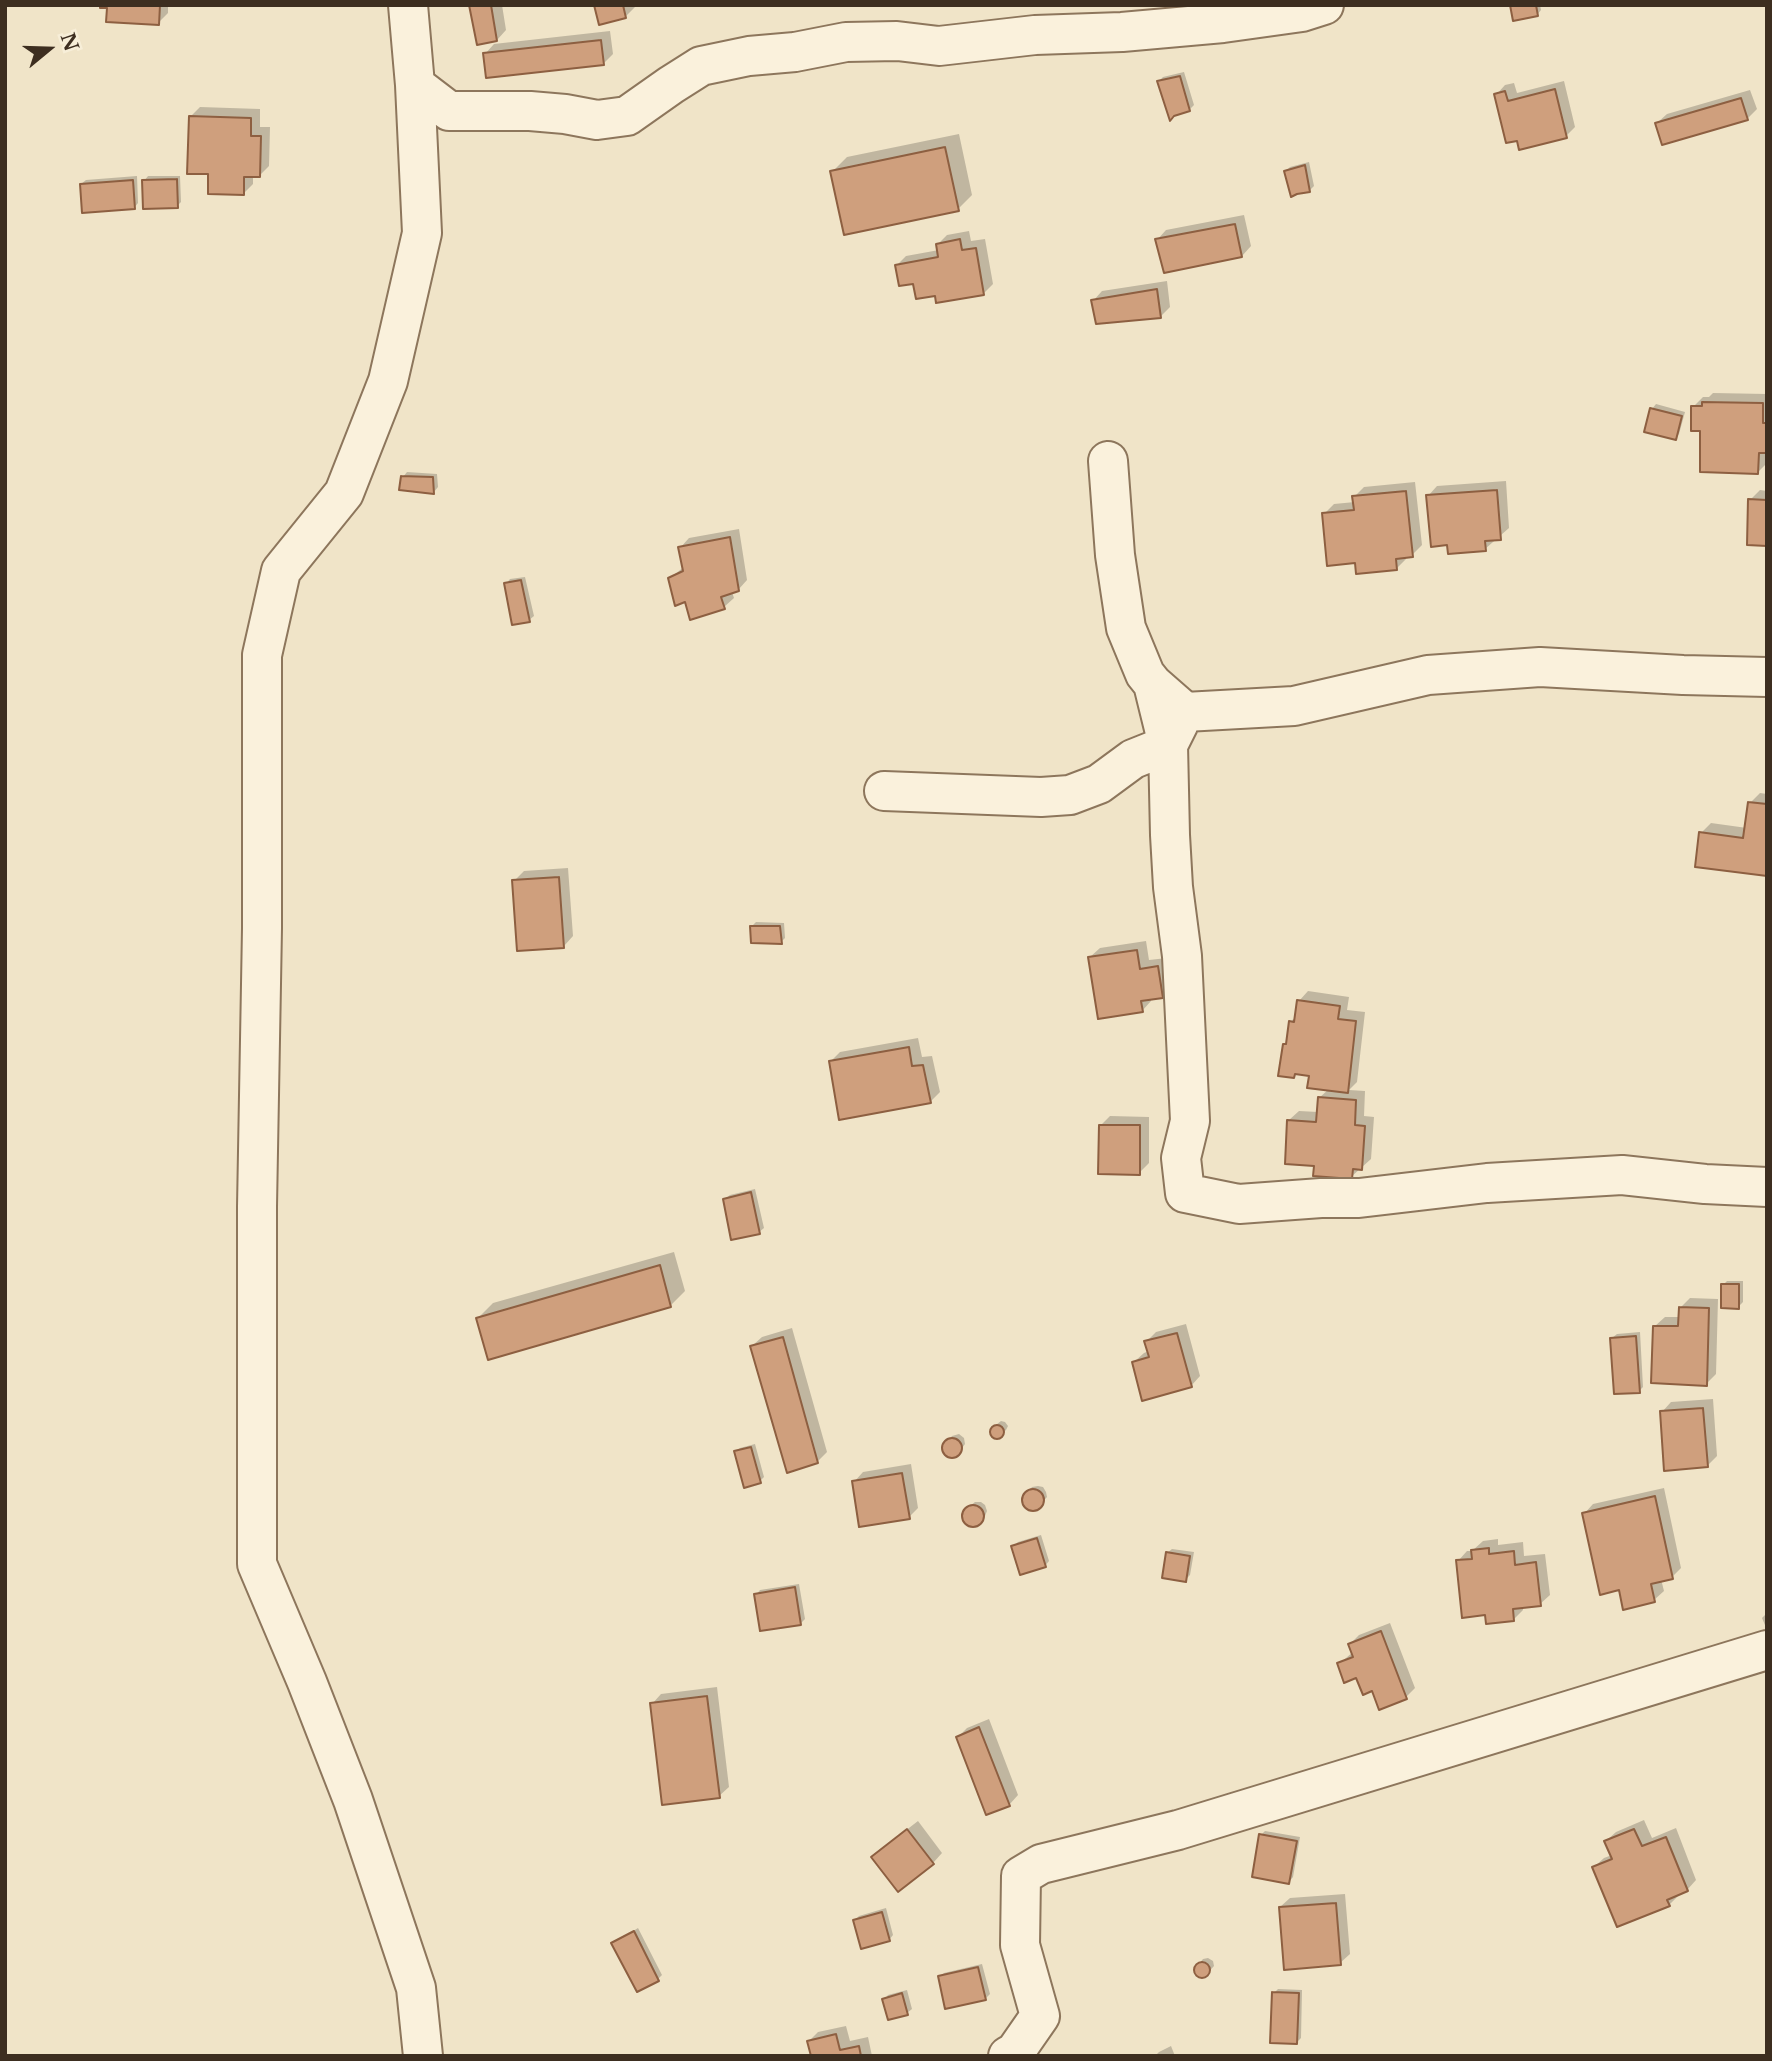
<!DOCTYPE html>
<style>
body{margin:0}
#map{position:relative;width:1772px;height:2061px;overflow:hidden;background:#f0e4c8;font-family:"Libre Baskerville",serif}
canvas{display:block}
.frame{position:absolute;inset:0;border:7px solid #3d2e20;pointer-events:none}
.north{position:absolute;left:14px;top:14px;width:70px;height:70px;-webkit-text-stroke:5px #f7eed8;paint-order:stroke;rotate:71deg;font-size:19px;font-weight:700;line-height:28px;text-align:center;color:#3d2e20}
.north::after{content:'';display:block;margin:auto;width:24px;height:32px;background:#3d2e20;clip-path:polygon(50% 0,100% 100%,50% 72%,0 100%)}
</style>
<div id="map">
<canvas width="1772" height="2061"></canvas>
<div class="frame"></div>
<div class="north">N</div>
</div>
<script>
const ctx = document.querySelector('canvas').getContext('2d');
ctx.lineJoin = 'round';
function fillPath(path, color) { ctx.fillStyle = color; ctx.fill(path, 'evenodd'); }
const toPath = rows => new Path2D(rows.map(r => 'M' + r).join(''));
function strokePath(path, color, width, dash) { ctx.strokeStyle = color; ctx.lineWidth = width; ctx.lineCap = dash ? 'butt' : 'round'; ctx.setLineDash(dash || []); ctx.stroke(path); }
fillPath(toPath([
 [102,5,168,5,168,13,158,23,109,6],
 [471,5,502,5,506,30,497,40],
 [595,5,634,5,635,7,625,17],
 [1512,5,1540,5,1541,10,1537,15],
 [610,31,613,54,604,63,485,54,494,44],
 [1184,72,1194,105,1189,110,1159,81,1163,77],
 [1564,81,1575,127,1566,136,1496,95,1505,85,1514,83,1517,93],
 [1750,90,1757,109,1747,119,1657,123,1667,114],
 [200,107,260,109,260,127,270,127,269,166,259,176,253,176,253,184,243,194,210,173,191,116],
 [959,134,972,195,958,209,832,172,847,157],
 [1309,162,1314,186,1310,190,1286,171,1290,167],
 [137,176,138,203,134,208,81,184,86,180],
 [148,176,180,176,181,202,177,206,144,181],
 [1244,215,1251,246,1242,256,1157,240,1166,230],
 [969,231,971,241,985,239,993,284,983,294,937,294,915,282,897,265,906,256,939,250,938,244,947,235],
 [1167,281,1170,307,1160,317,1093,301,1102,291],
 [1713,393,1767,394,1767,463,1758,472,1702,429,1693,407,1703,397,1709,397],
 [1656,404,1685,412,1679,434,1675,438,1652,409],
 [407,472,437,474,438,487,434,492,403,477],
 [1506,481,1509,528,1485,549,1449,543,1428,496,1437,486],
 [1415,482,1422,545,1412,555,1406,556,1406,559,1396,569,1356,561,1324,514,1334,504,1355,502,1354,497,1364,487],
 [1760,490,1767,491,1767,544,1750,500],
 [739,529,747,580,738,590,732,592,734,598,724,607,686,600,670,578,684,567,680,548,689,538],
 [525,577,534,616,529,620,506,584,510,579],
 [1760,793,1767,794,1767,874,1701,833,1711,823,1747,828,1750,803],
 [568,868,573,936,564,946,514,881,524,871],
 [756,922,784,923,785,938,781,942,752,926],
 [1146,941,1149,960,1167,958,1171,987,1162,996,1151,998,1151,1001,1142,1011,1090,957,1100,948],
 [1308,991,1349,997,1347,1010,1365,1012,1357,1082,1349,1090,1365,1091,1364,1116,1374,1117,1371,1159,1351,1177,1289,1120,1299,1111,1318,1112,1319,1098,1329,1089,1311,1075,1296,1073,1293,1076,1284,1045,1288,1041,1290,1022,1297,1016,1299,1001],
 [918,1038,922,1057,932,1056,940,1092,930,1102,830,1062,840,1052],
 [1110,1116,1149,1117,1149,1163,1139,1173,1100,1126],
 [755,1189,764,1228,759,1232,725,1199,730,1195],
 [674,1252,685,1291,671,1305,489,1357,478,1318,493,1303],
 [1727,1281,1743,1281,1743,1302,1738,1307,1723,1285],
 [1690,1298,1718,1299,1716,1374,1706,1384,1655,1326,1665,1317,1680,1317,1680,1308],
 [1186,1324,1200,1376,1191,1386,1134,1362,1144,1353,1149,1351,1146,1342,1156,1332],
 [792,1328,827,1452,818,1461,752,1346,762,1337],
 [1640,1332,1643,1387,1639,1391,1612,1338,1617,1334],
 [1713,1399,1717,1456,1707,1466,1662,1412,1671,1402],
 [1001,1421,1005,1422,1008,1426,1006,1430,998,1437,993,1437,991,1433,992,1428],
 [959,1434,964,1438,965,1444,957,1455,950,1456,945,1453,943,1447,952,1436],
 [755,1444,764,1477,760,1481,736,1452,740,1448],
 [911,1464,918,1508,909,1517,854,1482,863,1472],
 [1038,1486,1043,1487,1046,1492,1047,1497,1038,1507,1032,1509,1027,1507,1024,1502,1024,1497,1032,1487],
 [1664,1488,1681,1568,1672,1577,1661,1579,1664,1591,1654,1600,1620,1588,1584,1514,1593,1504],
 [975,1502,981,1502,985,1505,987,1511,985,1516,980,1521,969,1524,963,1516,965,1510],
 [1041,1535,1049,1561,1045,1566,1013,1546,1018,1542],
 [1498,1539,1498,1545,1523,1542,1524,1556,1545,1554,1550,1595,1540,1604,1523,1607,1523,1610,1514,1619,1486,1613,1458,1561,1467,1551,1472,1551,1483,1541],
 [1172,1549,1194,1552,1190,1575,1185,1580,1167,1553],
 [799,1584,805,1619,800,1624,756,1595,760,1590],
 [1766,1614,1767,1614,1767,1630,1762,1618],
 [1390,1623,1415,1688,1406,1697,1373,1689,1339,1664,1353,1652,1350,1644,1359,1635],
 [717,1687,729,1787,719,1796,652,1704,661,1694],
 [989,1719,1018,1795,1009,1805,958,1737,967,1728],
 [1644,1820,1652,1838,1676,1828,1696,1880,1687,1890,1678,1893,1679,1895,1669,1905,1594,1867,1604,1858,1612,1855,1606,1841,1616,1832],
 [918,1821,942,1853,933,1863,883,1848],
 [1265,1831,1300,1837,1293,1877,1289,1882,1261,1835],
 [1345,1894,1350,1954,1340,1963,1280,1907,1290,1898],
 [886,1908,893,1935,889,1940,855,1920,859,1916],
 [638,1928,662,1975,658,1979,614,1943],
 [1208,1958,1213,1961,1214,1966,1206,1975,1201,1977,1197,1974,1195,1969,1203,1959],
 [982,1964,990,1994,985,1999,940,1977,944,1973],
 [1278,1989,1302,1990,1301,2038,1296,2043,1274,1993],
 [907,1990,912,2009,907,2013,884,2000,888,1995],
 [846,2026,850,2041,868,2037,872,2056,812,2056,809,2041,818,2032],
 [1171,2046,1175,2056,1155,2056,1159,2052]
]), '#0003');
const building = toPath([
 [100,5,160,5,159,25,106,22,107,8,100,8,100,5],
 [469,5,491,5,497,41,477,45,469,5],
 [594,5,623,5,626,18,599,25,594,5],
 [1510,5,1536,5,1538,16,1513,21,1510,5],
 [601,40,604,65,486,78,483,53,601,40],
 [1180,76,1190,111,1174,116,1170,121,1157,81,1180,76],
 [1555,89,1567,138,1519,150,1517,141,1506,143,1494,94,1505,91,1508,101,1555,89],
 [1741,98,1748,120,1662,145,1655,123,1741,98],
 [189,116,251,118,251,136,261,136,260,177,244,177,244,195,208,194,208,174,187,174,189,116],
 [945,147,959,211,844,235,830,171,945,147],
 [1305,165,1310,192,1297,194,1291,197,1284,171,1305,165],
 [177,179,178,208,143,209,142,180,177,179],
 [133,180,135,209,82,213,80,184,133,180],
 [1235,224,1242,257,1164,273,1155,239,1235,224],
 [960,239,962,250,976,248,984,295,936,303,935,296,916,299,913,284,899,286,895,265,938,257,936,244,960,239],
 [1157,289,1161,318,1096,324,1091,300,1157,289],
 [1702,402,1763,403,1763,423,1767,423,1767,453,1759,453,1758,474,1700,472,1700,431,1691,431,1691,406,1702,406,1702,402],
 [1650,408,1682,416,1676,440,1644,432,1650,408],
 [401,476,433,477,434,494,399,490,401,476],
 [1497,490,1501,540,1485,541,1486,551,1448,554,1447,545,1431,547,1426,495,1497,490],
 [1406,491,1413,557,1396,559,1397,570,1356,574,1355,563,1327,566,1322,513,1354,510,1352,496,1406,491],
 [1767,493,1767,546,1747,545,1748,499,1767,500,1767,493],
 [730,537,739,591,721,597,725,609,690,620,685,602,675,606,668,578,683,571,678,547,730,537],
 [521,580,530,622,512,625,504,583,521,580],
 [1748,802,1767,804,1767,876,1695,867,1699,832,1743,838,1748,802],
 [559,877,564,948,517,951,512,880,559,877],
 [750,926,780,926,782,944,751,943,750,926],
 [1137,950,1140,969,1158,966,1163,998,1141,1001,1143,1012,1098,1019,1088,957,1137,950],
 [1297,1000,1340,1006,1338,1019,1356,1021,1348,1093,1307,1088,1309,1076,1295,1074,1294,1078,1278,1076,1283,1044,1286,1044,1289,1021,1294,1022,1297,1000],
 [909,1047,912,1066,923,1065,931,1103,839,1120,829,1061,909,1047],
 [1318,1097,1356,1100,1355,1125,1365,1126,1362,1170,1353,1169,1352,1179,1313,1176,1314,1166,1285,1164,1287,1120,1316,1122,1318,1097],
 [1099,1125,1140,1125,1140,1175,1098,1174,1099,1125],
 [751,1192,760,1234,731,1240,723,1199,751,1192],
 [660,1265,671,1307,488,1360,476,1318,660,1265],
 [1721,1284,1739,1284,1739,1309,1721,1308,1721,1284],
 [1679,1307,1709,1308,1707,1386,1651,1383,1653,1326,1678,1326,1679,1307],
 [1177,1333,1192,1387,1142,1401,1132,1362,1149,1357,1144,1341,1177,1333],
 [1636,1336,1640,1393,1614,1394,1610,1338,1636,1336],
 [783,1337,818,1463,787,1473,750,1346,783,1337],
 [1703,1408,1708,1467,1664,1471,1660,1411,1703,1408],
 '990 1432a7 7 0 1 1 14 0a7 7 0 1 1-14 0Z',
 '942 1448a10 10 0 1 1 20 0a10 10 0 1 1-20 0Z',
 [751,1447,761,1483,744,1488,734,1451,751,1447],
 [902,1473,910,1519,859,1527,852,1481,902,1473],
 '1022 1500a11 11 0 1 1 22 0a11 11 0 1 1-22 0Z',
 [1655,1496,1673,1579,1651,1584,1655,1602,1623,1610,1619,1590,1600,1595,1582,1513,1655,1496],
 '962 1516a11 11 0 1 1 22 0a11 11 0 1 1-22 0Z',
 [1037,1538,1046,1567,1020,1575,1011,1546,1037,1538],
 [1489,1548,1489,1554,1514,1551,1515,1565,1536,1562,1541,1606,1513,1609,1514,1621,1486,1624,1485,1615,1462,1618,1456,1560,1472,1559,1471,1550,1489,1548],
 [1166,1552,1190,1556,1186,1582,1162,1578,1166,1552],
 [795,1587,801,1625,760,1631,754,1594,795,1587],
 [1381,1631,1407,1699,1379,1710,1372,1691,1363,1695,1356,1678,1344,1683,1337,1663,1353,1657,1348,1644,1381,1631],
 [707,1696,720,1798,662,1805,650,1703,707,1696],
 [979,1727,1010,1806,986,1815,956,1737,979,1727],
 [907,1829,934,1864,898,1892,871,1857,907,1829],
 [1634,1829,1642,1846,1666,1837,1688,1891,1667,1900,1670,1906,1617,1927,1592,1867,1612,1859,1604,1841,1634,1829],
 [1259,1834,1297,1841,1289,1884,1252,1877,1259,1834],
 [1336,1903,1341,1965,1284,1970,1279,1907,1336,1903],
 [882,1912,890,1941,861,1949,853,1920,882,1912],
 [634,1931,659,1981,637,1992,611,1943,634,1931],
 '1194 1970a8 8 0 1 1 16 0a8 8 0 1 1-16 0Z',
 [978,1967,986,2000,945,2009,938,1976,978,1967],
 [1272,1992,1299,1993,1297,2044,1270,2043,1272,1992],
 [902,1993,908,2015,888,2020,882,1999,902,1993],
 [836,2034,840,2050,859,2046,861,2056,811,2056,807,2041,836,2034]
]);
fillPath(building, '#cf9f7d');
strokePath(building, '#8d5f41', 2);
const minor = toPath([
 [408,5,415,85,422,233,388,381,344,493,281,571,262,655,262,928,257,1207,257,1564,307,1682,353,1800,416,1988,423,2056],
 [415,85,449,111,530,111,565,114,597,120,627,116,671,85,701,66,749,56,795,52,846,42,897,41,939,46,1035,35,1122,32,1223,23,1302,12,1324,5],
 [1108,461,1115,555,1126,628,1145,674,1153,684,1168,745,1170,835,1173,887,1182,956,1190,1121,1181,1158,1185,1193,1239,1204,1321,1198,1359,1198,1487,1183,1622,1175,1705,1184,1767,1187],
 [1153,684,1185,712,1294,706,1428,675,1540,667,1683,675,1767,677],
 [884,791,1041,797,1070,795,1099,784,1133,759,1168,745,1179,723],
 [1008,2056,1015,2052,1040,2016,1020,1945,1021,1876,1041,1864,1178,1830,1767,1650]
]);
strokePath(minor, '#8d765c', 42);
strokePath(minor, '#faf1dc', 38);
</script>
